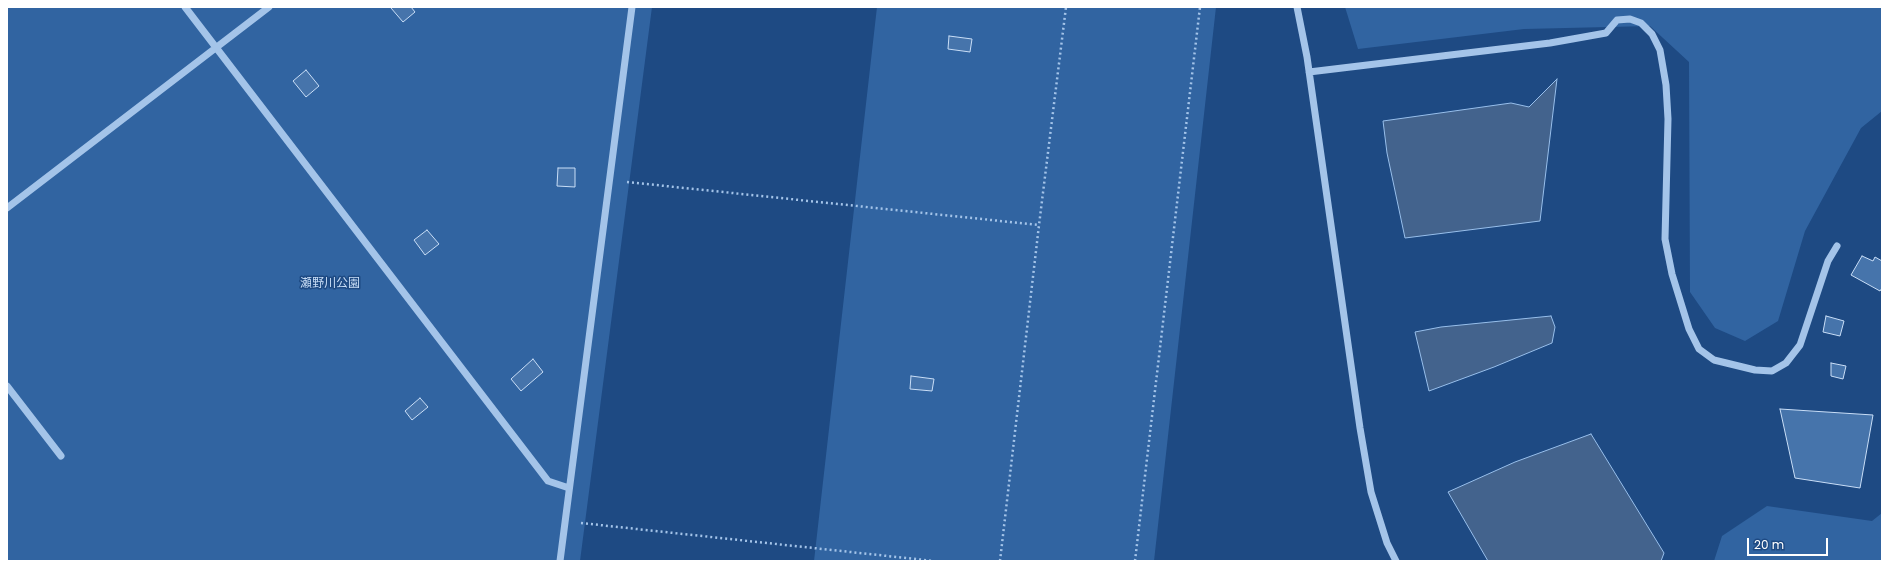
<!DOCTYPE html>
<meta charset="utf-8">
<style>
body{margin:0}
#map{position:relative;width:1889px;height:568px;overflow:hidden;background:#1e4a83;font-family:Poppins,sans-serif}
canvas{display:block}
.frame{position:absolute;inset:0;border:8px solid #fff;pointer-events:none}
.scale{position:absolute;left:1747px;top:538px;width:81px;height:18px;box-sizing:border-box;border:2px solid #fff;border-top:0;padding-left:5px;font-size:12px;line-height:14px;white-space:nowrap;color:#fff;-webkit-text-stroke:3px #1e4a83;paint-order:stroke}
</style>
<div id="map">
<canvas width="1889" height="568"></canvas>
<div class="frame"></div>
<div class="scale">20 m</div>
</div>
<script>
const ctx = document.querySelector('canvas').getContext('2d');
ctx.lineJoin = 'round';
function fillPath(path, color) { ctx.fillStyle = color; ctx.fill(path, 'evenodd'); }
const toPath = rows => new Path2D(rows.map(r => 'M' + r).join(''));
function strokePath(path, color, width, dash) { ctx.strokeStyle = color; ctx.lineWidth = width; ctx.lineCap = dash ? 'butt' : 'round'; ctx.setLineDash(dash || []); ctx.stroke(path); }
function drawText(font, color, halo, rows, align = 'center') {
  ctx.font = font + ' Poppins,"Noto Sans JP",sans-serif'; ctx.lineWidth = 3; ctx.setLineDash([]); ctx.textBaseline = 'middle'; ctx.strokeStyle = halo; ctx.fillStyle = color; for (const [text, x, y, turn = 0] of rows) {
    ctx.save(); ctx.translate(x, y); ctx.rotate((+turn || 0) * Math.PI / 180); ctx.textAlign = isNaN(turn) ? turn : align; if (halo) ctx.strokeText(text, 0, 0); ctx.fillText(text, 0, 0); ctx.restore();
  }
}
fillPath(toPath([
 [7,7,652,7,580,561,7,561],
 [877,7,1216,7,1154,561,814,561],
 [1345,7,1882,7,1882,111,1861,128,1805,231,1778,321,1745,341,1715,328,1690,292,1689,62,1650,26,1524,29,1358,49],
 [1767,506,1872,521,1882,513,1882,561,1714,561,1722,536]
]), '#3164a1');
const water = toPath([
 [1557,79,1540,221,1405,238,1387,153,1383,121,1511,103,1529,107,1557,79],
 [1551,316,1555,327,1552,343,1494,367,1429,391,1415,332,1441,327,1551,316],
 [1591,434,1664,553,1661,561,1488,561,1448,492,1515,462,1591,434]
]);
fillPath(water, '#43638d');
strokePath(water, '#98bfeb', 1);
const building = toPath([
 [393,7,411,7,415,12,403,22,391,8,393,7],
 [949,36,972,39,970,52,948,49,949,36],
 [306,70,319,86,306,97,293,81,306,70],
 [558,168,575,168,575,187,557,186,558,168],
 [427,230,439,244,425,255,414,240,427,230],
 [1862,256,1873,261,1875,257,1882,261,1882,288,1880,291,1851,275,1862,256],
 [1826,316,1844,321,1840,336,1823,332,1826,316],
 [533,359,543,372,521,391,511,379,533,359],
 [1831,363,1846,366,1843,379,1831,376,1831,363],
 [911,376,934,379,932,391,910,389,911,376],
 [420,398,428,407,412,420,405,411,420,398],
 [1780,409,1873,415,1860,488,1795,478,1780,409]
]);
fillPath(building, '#4674ab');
strokePath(building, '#c9def7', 1);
strokePath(toPath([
 [627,182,1039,225],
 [581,523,934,561],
 [1000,561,1039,225,1066,7],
 [1135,561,1200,7]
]), '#a4c4e9', 2.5, [2, 3]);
strokePath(toPath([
 [185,7,548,481,569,488],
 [1297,7,1307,57,1360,428,1371,492,1387,543,1396,561],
 [1309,72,1550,43,1606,33,1617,20,1630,19,1641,23,1652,34,1660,50,1666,85,1668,119,1665,239,1672,274,1689,329,1699,349,1714,360,1755,370,1772,371,1786,363,1800,345,1828,261,1837,246],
 [7,208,269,7],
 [7,386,61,456],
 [560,561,632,7]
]), '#a4c4e9', 7);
drawText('12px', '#c9def7', '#1e4a83', [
 ["瀬野川公園",330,284]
]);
</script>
